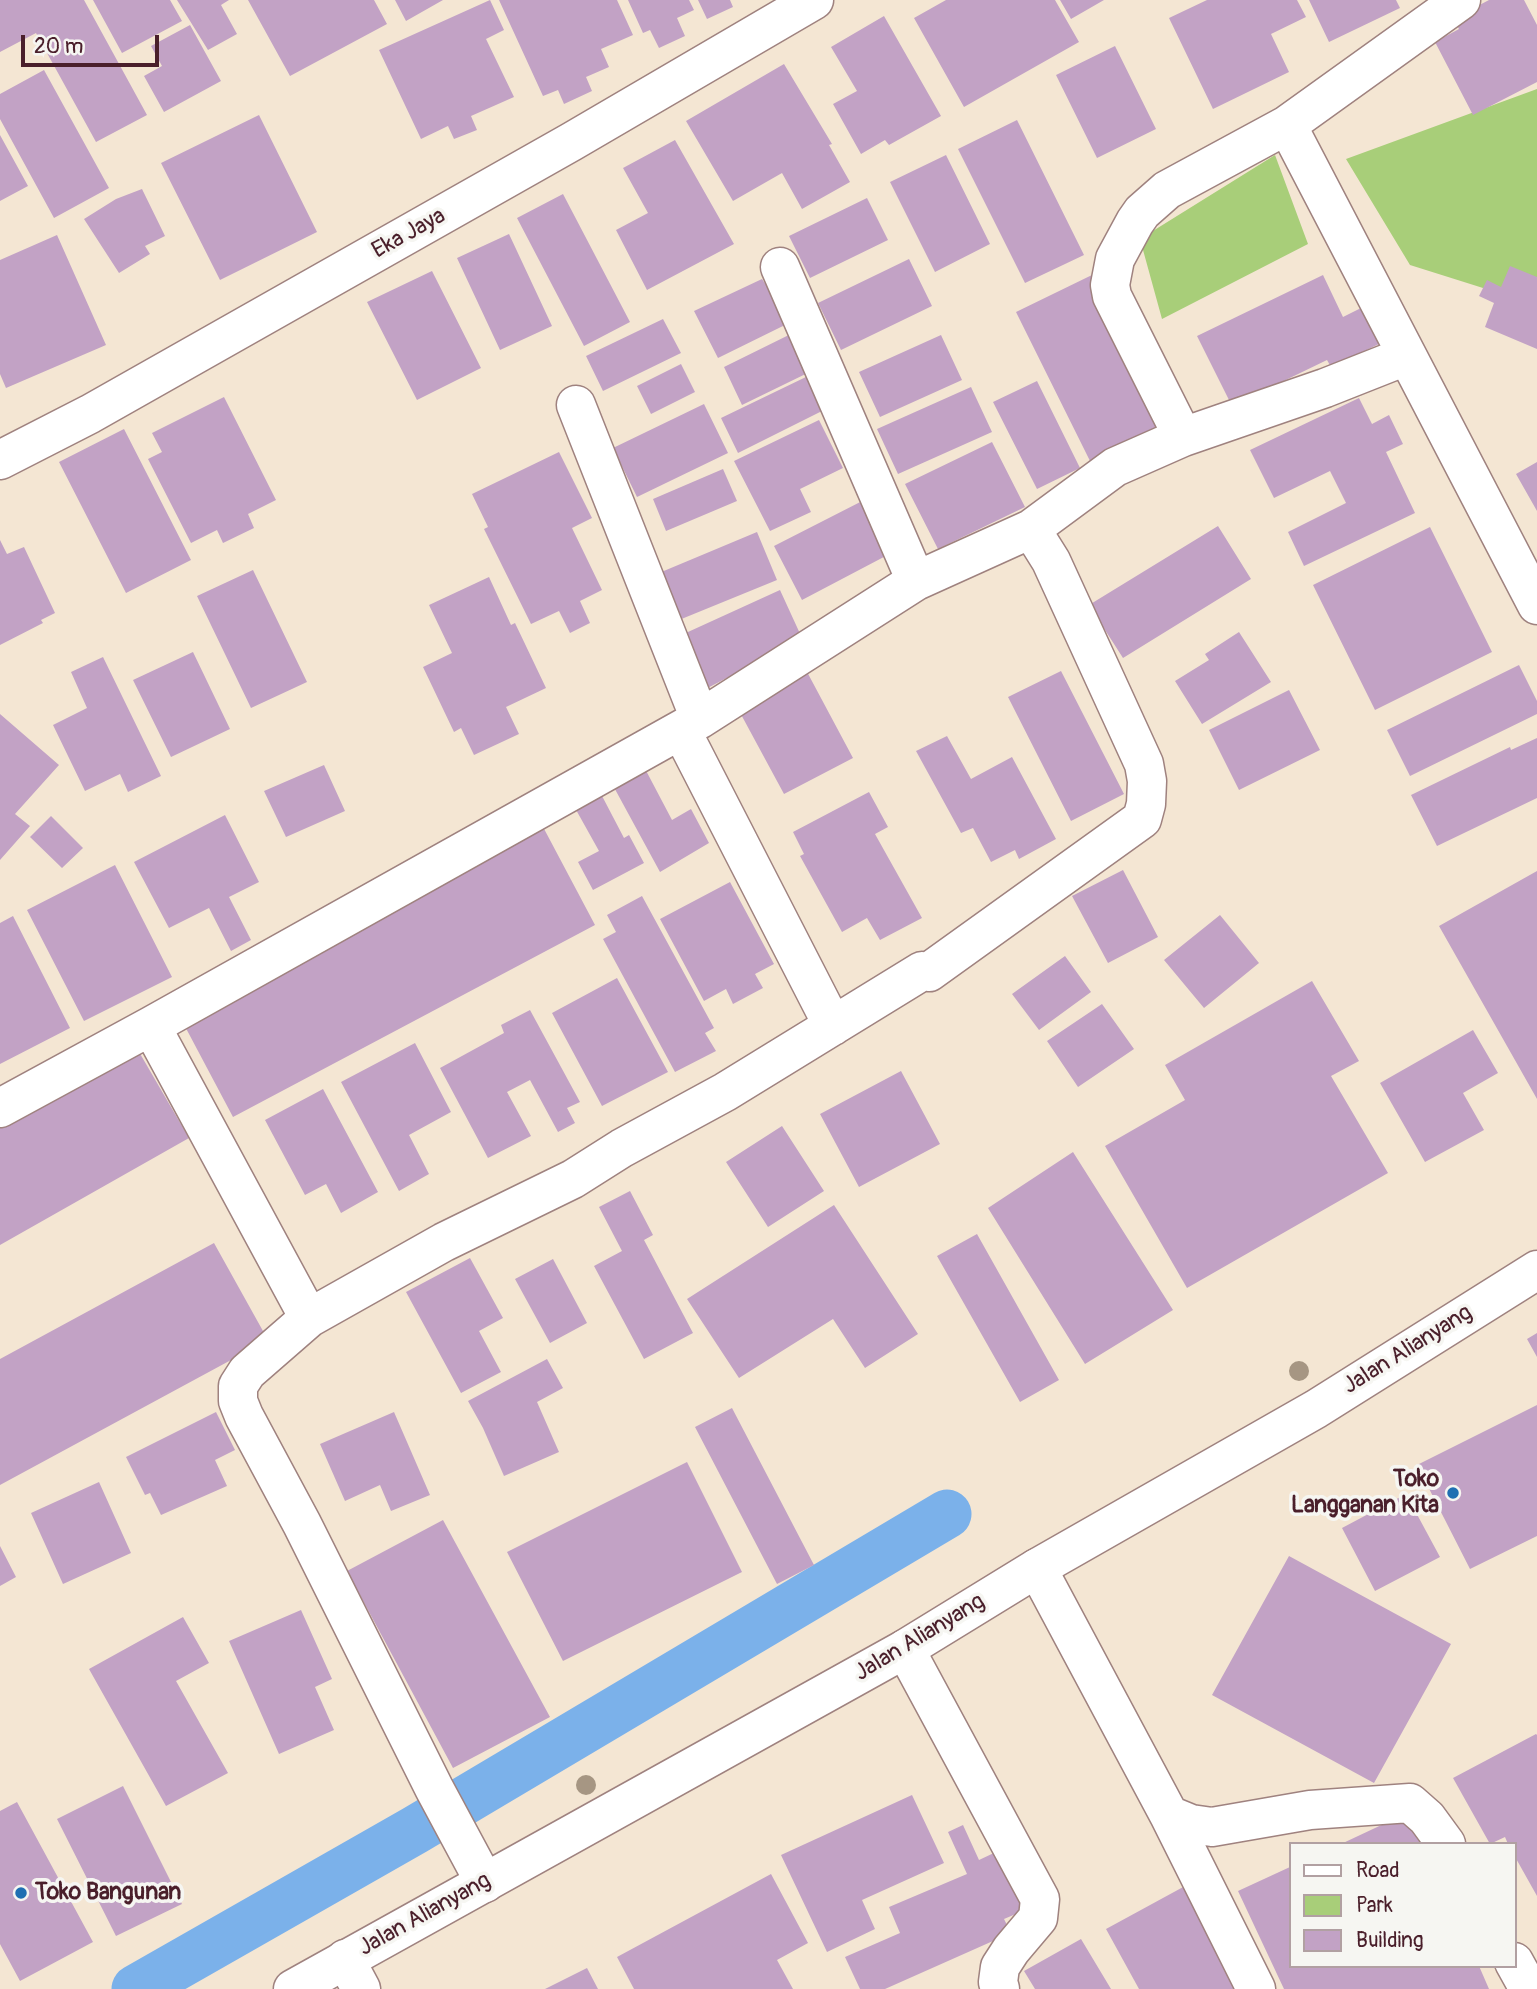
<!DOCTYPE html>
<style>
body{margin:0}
#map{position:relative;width:1537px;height:1989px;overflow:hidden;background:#f4e6d3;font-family:Pangolin,sans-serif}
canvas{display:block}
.legend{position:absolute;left:1289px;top:1842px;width:228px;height:126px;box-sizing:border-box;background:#f6f6f2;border:2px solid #b1a0a2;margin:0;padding:9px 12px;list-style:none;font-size:21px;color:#4a1f2b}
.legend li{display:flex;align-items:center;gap:14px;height:35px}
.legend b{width:35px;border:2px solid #b1a0a2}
.scale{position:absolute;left:21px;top:35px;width:138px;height:32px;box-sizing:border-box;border:4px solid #4a1f2b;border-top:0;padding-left:9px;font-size:21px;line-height:24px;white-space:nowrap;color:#4a1f2b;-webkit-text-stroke:5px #f6f6f2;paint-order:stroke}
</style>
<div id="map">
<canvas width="1537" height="1989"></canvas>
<ul class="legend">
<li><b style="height:9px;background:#fff"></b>Road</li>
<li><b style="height:19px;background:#a8ce79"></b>Park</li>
<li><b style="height:19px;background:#c2a2c5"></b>Building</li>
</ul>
<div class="scale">20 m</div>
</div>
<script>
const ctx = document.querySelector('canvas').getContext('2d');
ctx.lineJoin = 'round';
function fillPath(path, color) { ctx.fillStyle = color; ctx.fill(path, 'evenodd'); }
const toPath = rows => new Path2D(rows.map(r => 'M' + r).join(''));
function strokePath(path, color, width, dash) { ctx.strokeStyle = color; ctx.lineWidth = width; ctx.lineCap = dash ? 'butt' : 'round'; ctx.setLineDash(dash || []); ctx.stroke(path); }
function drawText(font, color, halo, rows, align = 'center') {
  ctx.font = font + ' Pangolin,sans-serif'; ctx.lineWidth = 7; ctx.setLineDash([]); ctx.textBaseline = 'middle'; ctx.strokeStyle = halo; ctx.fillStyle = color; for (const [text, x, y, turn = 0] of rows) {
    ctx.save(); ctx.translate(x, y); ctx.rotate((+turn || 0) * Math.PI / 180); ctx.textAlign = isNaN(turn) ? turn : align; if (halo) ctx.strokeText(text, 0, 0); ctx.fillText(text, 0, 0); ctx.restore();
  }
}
fillPath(toPath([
 [1537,89,1537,305,1410,265,1346,159],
 [1275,155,1308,244,1162,319,1140,239]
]), '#a8ce79');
strokePath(toPath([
 [136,1989,415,1830,947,1514]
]), '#7bb1ea', 49);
fillPath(toPath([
 [0,0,84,0,147,115,96,142,36,33,0,52],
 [93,0,170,0,182,21,122,53],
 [177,0,229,0,221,5,237,34,208,50],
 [248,0,374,0,387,24,290,76],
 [395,0,443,0,406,21],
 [490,0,504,30,486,39,514,97,471,116,477,130,454,139,448,126,421,139,379,50],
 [499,0,617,0,633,35,601,49,609,67,586,77,592,91,564,104,558,90,543,96],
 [628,0,689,0,694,10,677,18,685,36,659,48,650,30,643,33],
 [698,0,730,0,733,7,707,19],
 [946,0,1055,0,1079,42,964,107,914,18],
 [1060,0,1104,0,1071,19],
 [1207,0,1297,0,1306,17,1271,34,1289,72,1213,109,1169,18],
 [1309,0,1396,0,1400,8,1329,42],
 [1489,0,1524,0,1537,25,1537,82,1473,115,1435,42,1459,29,1453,19],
 [884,16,941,116,889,145,885,140,861,154,833,104,857,91,831,47],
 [190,25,221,81,164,112,144,76,162,66,151,46],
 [1115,46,1156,129,1097,158,1056,75],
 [784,64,832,144,829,145,850,182,802,209,782,173,733,201,686,121],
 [44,70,109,188,54,218,0,119,0,94],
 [259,115,317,232,220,280,161,163],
 [1017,120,1084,255,1025,283,958,149],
 [0,135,28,186,0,201],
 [675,140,734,244,647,290,616,230,648,213,623,168],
 [946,155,990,244,935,272,890,182],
 [142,189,165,236,145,246,150,254,119,273,84,219,116,199],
 [563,194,630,322,584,346,517,218],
 [867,198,888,240,810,278,789,236],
 [509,234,552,326,500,350,457,258],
 [57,235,106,345,6,388,0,374,0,260],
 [909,259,932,306,841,350,818,303],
 [1510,266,1537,277,1537,349,1485,327,1494,303,1479,296,1487,280,1501,287],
 [432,271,481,368,417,400,367,302],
 [1092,275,1166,426,1091,463,1016,312],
 [1323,275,1343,317,1361,308,1379,344,1331,367,1327,360,1232,406,1197,336],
 [779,278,785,325,718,358,694,311,762,279,766,285],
 [663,319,681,353,603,391,586,356],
 [803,328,822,366,742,405,724,367],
 [941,335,962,380,880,417,859,372],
 [681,364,695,392,651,414,637,386],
 [808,376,824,410,738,453,721,418],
 [1037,381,1080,468,1037,489,993,402],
 [971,387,992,432,898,474,877,429],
 [224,397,276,500,248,514,254,528,223,543,217,530,191,543,148,459,162,452,152,433],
 [1359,398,1372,424,1389,415,1403,444,1386,452,1415,513,1304,566,1288,532,1346,503,1330,471,1274,498,1250,450],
 [704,404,728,453,637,497,613,448],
 [819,420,843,468,800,489,811,512,770,531,734,461],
 [124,429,191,560,126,593,59,462],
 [992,442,1025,507,938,549,905,484],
 [559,452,592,518,572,528,602,590,580,601,590,623,570,633,559,611,531,624,484,529,488,527,472,494],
 [1537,462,1537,511,1516,474],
 [723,469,737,501,666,531,653,499],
 [872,496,899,549,802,600,774,546],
 [1218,526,1251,579,1123,658,1089,605],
 [1430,527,1492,652,1375,710,1313,585],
 [757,532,777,580,679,620,659,573],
 [0,540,7,554,24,547,55,613,41,620,43,623,0,645],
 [253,570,307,682,251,708,197,596],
 [489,577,511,625,515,623,546,688,506,707,519,734,474,755,461,728,454,732,423,667,452,653,429,605],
 [780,590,802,638,702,691,677,637],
 [1239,632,1271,682,1202,724,1175,681,1209,660,1205,654],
 [193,652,230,729,171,757,133,680],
 [103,657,161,776,128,792,120,774,85,791,53,725,87,708,71,672],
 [1519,665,1537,701,1537,714,1410,776,1387,730],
 [806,670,853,758,784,794,737,707],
 [1061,671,1124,794,1071,821,1008,697],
 [1289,690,1320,750,1239,790,1209,730],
 [0,714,59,765,15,814,30,826,0,860],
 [947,736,971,779,1012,757,1056,839,1019,859,1015,850,991,862,973,828,961,833,916,751],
 [1537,738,1537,798,1437,846,1411,795,1510,747,1511,750],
 [642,763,672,820,691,809,709,843,660,872,610,780],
 [324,765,345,811,286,837,264,791],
 [869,792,888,827,875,834,922,918,880,940,867,918,842,932,800,856,804,854,793,832],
 [601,794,624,838,629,835,644,863,593,890,578,862,599,851,575,808],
 [225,815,259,882,229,897,251,940,231,951,209,908,169,928,134,862],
 [51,816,83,848,62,868,30,837],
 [542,825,595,925,233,1117,180,1017],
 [115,865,172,977,84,1021,27,910],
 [1123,870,1158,937,1108,963,1072,896],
 [1537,871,1537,1099,1439,926],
 [730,882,774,964,755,974,763,988,733,1004,726,989,704,1001,660,919],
 [642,896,714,1028,705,1033,716,1051,675,1072,603,939,616,932,607,915],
 [1220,915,1259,963,1204,1008,1164,960],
 [13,916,70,1028,0,1064,0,923],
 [1065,956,1091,992,1039,1030,1012,994],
 [617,978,668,1072,602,1106,552,1013],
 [1312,981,1359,1061,1331,1076,1388,1173,1187,1288,1105,1146,1185,1100,1165,1065],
 [1102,1004,1134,1049,1078,1087,1047,1041],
 [530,1010,580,1102,567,1108,575,1123,558,1132,530,1080,507,1092,531,1136,488,1158,440,1068,504,1033,501,1025],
 [1473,1030,1498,1073,1463,1093,1484,1130,1425,1162,1380,1083],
 [415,1043,451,1112,409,1135,429,1174,399,1191,341,1082],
 [135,1045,189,1138,0,1245,0,1121],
 [901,1071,940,1144,859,1187,820,1114],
 [323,1089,378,1192,341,1213,326,1184,305,1195,265,1120],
 [782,1126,824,1191,768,1227,726,1162],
 [1073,1152,1173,1310,1085,1364,988,1208],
 [630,1191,653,1235,644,1240,693,1333,644,1359,594,1266,622,1251,599,1207],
 [834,1205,918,1334,865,1368,833,1319,739,1378,687,1299],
 [977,1234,1059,1380,1020,1402,937,1256],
 [214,1243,268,1340,0,1485,0,1359],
 [470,1258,503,1318,479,1331,501,1372,461,1393,406,1292],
 [553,1259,587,1323,550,1343,515,1279],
 [1537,1333,1537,1357,1527,1339],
 [547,1359,563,1388,537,1402,559,1452,504,1476,483,1428,468,1401],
 [1537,1405,1537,1536,1470,1569,1417,1465],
 [732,1408,814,1565,777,1584,695,1427],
 [216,1412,235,1450,215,1460,227,1486,161,1515,150,1493,145,1495,126,1457],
 [394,1412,430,1495,391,1511,380,1485,345,1501,320,1444],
 [687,1462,742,1572,563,1661,507,1552],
 [99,1482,131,1553,63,1584,31,1513],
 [1406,1494,1440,1557,1375,1591,1342,1528],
 [443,1520,550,1717,453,1768,347,1571],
 [0,1546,16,1577,0,1586],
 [1289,1556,1451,1644,1374,1783,1212,1695],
 [301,1610,332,1679,315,1687,334,1730,279,1754,229,1641],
 [183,1617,209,1663,176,1681,228,1773,166,1806,89,1669],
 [1536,1734,1537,1735,1537,1896,1514,1855,1514,1844,1508,1844,1505,1837,1490,1844,1453,1778],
 [123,1786,182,1904,116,1936,57,1819],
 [912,1795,944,1863,862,1900,875,1929,827,1952,781,1855],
 [17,1802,93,1942,20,1981,0,1944,0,1811],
 [1407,1813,1421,1844,1341,1844],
 [963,1825,979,1860,996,1852,1023,1911,1004,1919,1011,1933,885,1989,860,1989,845,1957,900,1933,889,1907,967,1874,948,1832],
 [1290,1867,1290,1966,1479,1966,1489,1989,1284,1989,1238,1891],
 [771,1874,808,1943,777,1960,793,1989,634,1989,617,1957],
 [1185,1886,1242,1989,1139,1989,1106,1929],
 [1081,1939,1111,1989,1035,1989,1024,1971],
 [587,1968,598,1989,545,1989]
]), '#c2a2c5');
const street = toPath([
 [1287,125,1537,605],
 [780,267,916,581],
 [576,405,700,719],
 [1183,437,1112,296,1110,285,1115,259,1135,222,1142,212,1167,190,1287,125,1461,0],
 [0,460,90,414,571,142,814,0],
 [1031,529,1115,467,1183,437,1325,388,1406,356],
 [681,730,833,1026],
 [151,1026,309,1318],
 [0,1108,151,1026,700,719,916,581,1031,529,1051,561,1144,764,1147,781,1146,804,1142,819,929,972,922,971,725,1092,622,1148,573,1179,444,1242,309,1318,247,1372,238,1386,238,1401,244,1416,302,1524,434,1788,485,1883],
 [1037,1568,1169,1815,1191,1824,1212,1827,1310,1810,1410,1803,1427,1818,1446,1844],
 [905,1649,1040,1899,1038,1918,1011,1950,1000,1967,998,1982,1000,1989],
 [1169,1815,1256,1989],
 [345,1959,361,1989],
 [1514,1962,1529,1989]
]);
const secondary = toPath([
 [293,1989,905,1649,1037,1568,1316,1409,1537,1270]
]);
strokePath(street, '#9f827f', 41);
strokePath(secondary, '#9f827f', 41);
strokePath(street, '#fff', 38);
strokePath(secondary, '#fff', 38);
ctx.fillStyle = '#a69683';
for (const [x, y] of [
 [1299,1371],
 [586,1785]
]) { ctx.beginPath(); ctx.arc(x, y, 10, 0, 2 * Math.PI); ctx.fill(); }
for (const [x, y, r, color] of [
 [1453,1493,7,"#1f6fb2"],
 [21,1893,7,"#1f6fb2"]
]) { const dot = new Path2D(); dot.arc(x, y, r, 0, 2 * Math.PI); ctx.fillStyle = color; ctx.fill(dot); strokePath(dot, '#f6f6f2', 2.5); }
drawText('23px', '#4a1f2b', '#f6f6f2', [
 ["Eka Jaya",409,234,-29],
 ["Jalan Alianyang",1408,1350,-32],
 ["Jalan Alianyang",920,1638,-31],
 ["Jalan Alianyang",425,1915,-29]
]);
drawText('bold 23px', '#4a1f2b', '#f6f6f2', [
 ["Toko",1439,1480],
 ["Langganan Kita",1439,1506],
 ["Toko Bangunan",35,1893,"left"]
], 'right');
</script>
